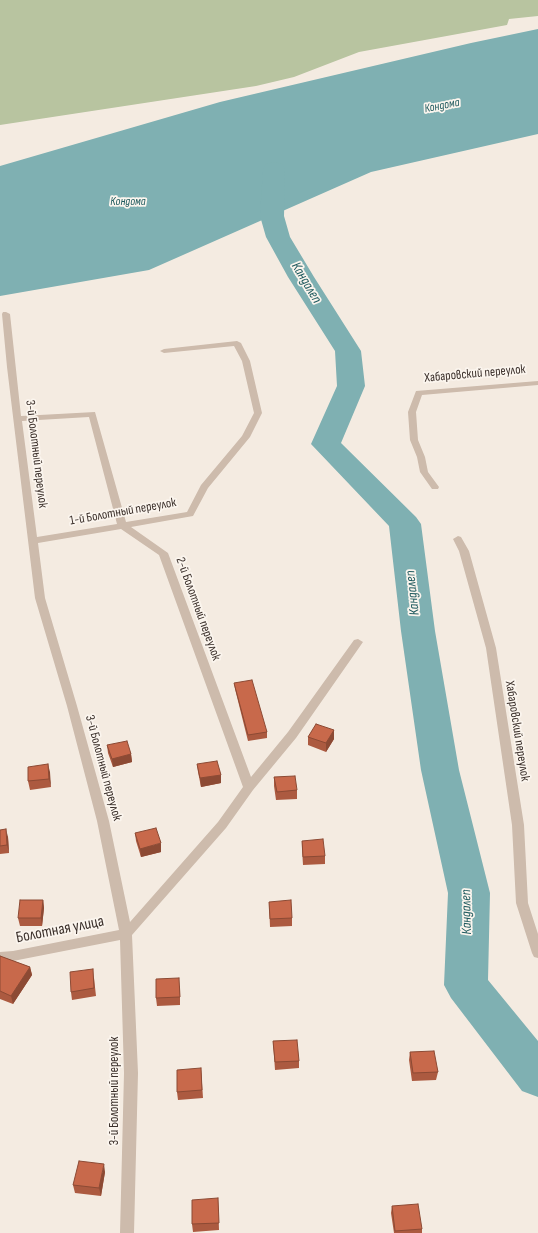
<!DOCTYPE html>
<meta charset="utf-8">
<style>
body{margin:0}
canvas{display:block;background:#f4ebe1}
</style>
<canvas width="538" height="1233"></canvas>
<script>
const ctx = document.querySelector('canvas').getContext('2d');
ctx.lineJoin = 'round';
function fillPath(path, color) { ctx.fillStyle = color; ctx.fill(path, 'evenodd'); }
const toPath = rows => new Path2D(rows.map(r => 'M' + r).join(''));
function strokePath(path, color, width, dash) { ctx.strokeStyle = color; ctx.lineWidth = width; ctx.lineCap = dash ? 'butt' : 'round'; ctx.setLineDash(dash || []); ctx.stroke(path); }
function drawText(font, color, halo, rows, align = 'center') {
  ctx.font = font + ' "Sofia Sans Condensed",sans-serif'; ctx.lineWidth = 3.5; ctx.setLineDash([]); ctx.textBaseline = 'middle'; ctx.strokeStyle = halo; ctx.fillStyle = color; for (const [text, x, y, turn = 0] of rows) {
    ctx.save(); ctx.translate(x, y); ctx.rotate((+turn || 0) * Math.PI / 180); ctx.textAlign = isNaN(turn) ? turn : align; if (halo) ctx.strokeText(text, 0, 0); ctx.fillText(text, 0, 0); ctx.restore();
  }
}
fillPath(toPath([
 [0,0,538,0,538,16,509,19,507,25,359,52,294,77,256,86,0,125]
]), '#b8c4a0');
fillPath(toPath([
 [538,29,538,134,371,172,149,270,0,296,0,166,220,102,471,43]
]), '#7fb0b2');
fillPath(toPath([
 [274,162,282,164,285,169,284,216,290,237,314,277,361,351,365,386,341,443,416,517,421,524,435,631,459,770,490,893,488,980,538,1041,538,1097,522,1091,451,998,444,985,448,893,421,770,401,631,389,526,311,444,337,386,335,351,288,277,266,237,260,216,263,169,266,164,274,162]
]), '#7fb0b2');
fillPath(toPath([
 [3,312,6,312,10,314,21,416,95,412,126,522,187,512,201,485,242,436,254,413,242,361,234,346,164,353,160,351,164,349,237,341,241,343,250,361,262,413,250,437,208,488,193,516,131,527,168,553,251,777,288,732,354,640,358,639,363,642,296,738,253,790,226,828,132,935,138,1073,134,1233,120,1233,124,1073,120,940,13,961,0,962,0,952,13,951,119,930,97,821,67,706,35,598,7,367,2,314,3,312],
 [89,417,117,524,37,537,22,421,89,417],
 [121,529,159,555,243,787,218,822,130,922,109,821,77,706,45,598,38,543,121,529],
 [538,381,538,385,422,395,416,412,418,440,425,457,428,472,439,487,438,489,432,489,420,472,417,457,410,440,408,412,416,391,538,381],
 [458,536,461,537,469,551,496,648,524,825,528,903,538,934,538,958,534,957,532,953,516,903,512,825,486,648,459,551,453,539,458,536]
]), '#cdbbac');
fillPath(toPath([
 [234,683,267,732,267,738,248,741,235,689],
 [334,730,334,739,326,752,308,745,308,737],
 [107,745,131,754,132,762,113,767,108,753],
 [48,764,51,787,30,790,28,781],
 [197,764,221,775,221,783,201,787,198,772],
 [274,777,297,790,297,799,276,800,274,786],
 [0,830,8,837,9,853,0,854],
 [135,833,161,852,141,857,136,841],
 [302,841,325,856,325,864,303,865,302,849],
 [43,900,44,908,42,926,20,926,18,918],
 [269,902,292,918,292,926,270,927],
 [0,956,30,967,32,975,13,1004,0,999],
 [94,978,96,996,72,1000,71,992],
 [180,986,180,1005,157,1006,156,998],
 [273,1041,299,1061,299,1068,275,1070],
 [410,1052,438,1072,436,1080,412,1081,409,1060],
 [201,1068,203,1098,178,1100,177,1092],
 [105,1172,101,1196,75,1193,73,1185],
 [218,1198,219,1230,193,1232,192,1224],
 [392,1206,422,1229,422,1233,394,1233,391,1213]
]), '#ac5a40');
fillPath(toPath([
 [334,730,334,739,326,752,326,743],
 [131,754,132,762,113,767,112,759],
 [48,764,50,772,51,787,49,779],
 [221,775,221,783,201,787,200,778],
 [6,829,8,837,9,853,7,845],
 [161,843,161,852,141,857,140,849],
 [43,900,44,908,42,926,41,918],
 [30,967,32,975,13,1004,11,996],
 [104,1164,105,1172,101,1196,99,1188]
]), '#8c4a34');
const building = toPath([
 [252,680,267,732,248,735,234,683,252,680],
 [316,724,334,730,326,743,308,737,316,724],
 [127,741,131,754,112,759,107,745,127,741],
 [217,761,221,775,200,778,197,764,217,761],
 [48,764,49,779,28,781,28,767,48,764],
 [295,776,297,790,277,792,274,777,295,776],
 [156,828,161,843,140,849,135,833,156,828],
 [6,829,7,845,0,846,0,830,6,829],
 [323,839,325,856,303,857,302,841,323,839],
 [20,900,43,900,41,918,18,918,20,900],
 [291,900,292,918,270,919,269,902,291,900],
 [0,956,30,967,11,996,0,991,0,956],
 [93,969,94,988,71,992,70,972,93,969],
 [179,978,180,997,156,998,156,979,179,978],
 [297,1040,299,1061,275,1062,273,1041,297,1040],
 [434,1051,438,1072,413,1073,410,1052,434,1051],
 [201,1068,202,1090,177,1092,177,1070,201,1068],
 [79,1161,104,1164,99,1188,73,1185,79,1161],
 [218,1198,219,1223,192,1224,192,1200,218,1198],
 [418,1204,422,1229,395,1231,392,1206,418,1204]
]);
fillPath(building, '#c8694b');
strokePath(building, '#8c4a34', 1);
drawText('italic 12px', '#1f5a5e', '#fbf5ee', [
 ["Кондома",442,106,-11],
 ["Кондома",128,202]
]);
drawText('13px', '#3b302b', '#fbf5ee', [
 ["Хабаровский переулок",475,374,-5],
 ["3-й Болотный переулок",36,454,83],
 ["1-й Болотный переулок",123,512,-10],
 ["2-й Болотный переулок",198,609,70],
 ["Хабаровский переулок",517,731,81],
 ["3-й Болотный переулок",103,768,75],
 ["3-й Болотный переулок",115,1091,-90]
]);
drawText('italic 14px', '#1f5a5e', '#fbf5ee', [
 ["Кандалеп",306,283,59],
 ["Кандалеп",413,593,-96],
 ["Кандалеп",467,912,-91]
]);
drawText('16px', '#3b302b', '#fbf5ee', [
 ["Болотная улица",60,930,-11]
]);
</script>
